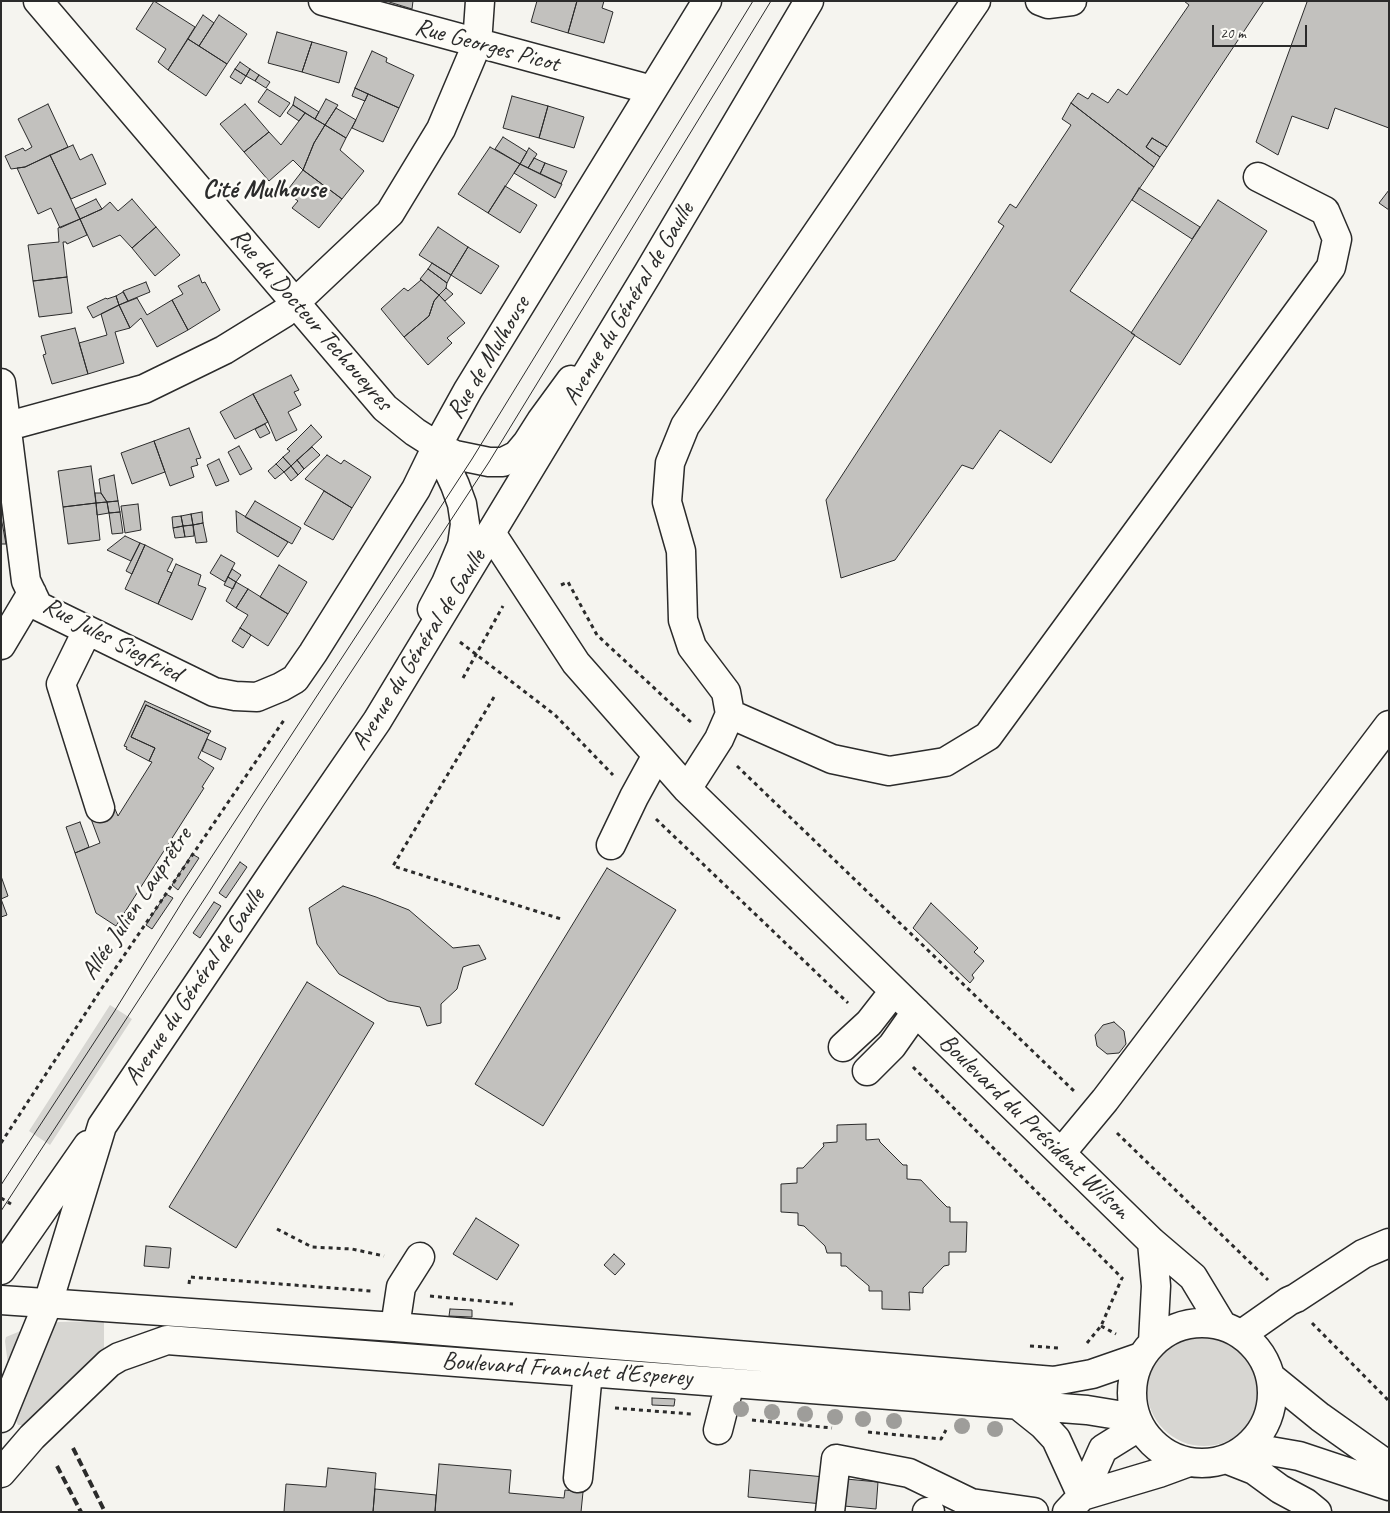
<!DOCTYPE html>
<meta charset="utf-8">
<style>
body{margin:0}
#map{position:relative;width:1390px;height:1513px;overflow:hidden;background:#f5f4ef;font-family:Caveat,sans-serif}
canvas{display:block}
.frame{position:absolute;inset:0;border:2px solid #2b2b2b;pointer-events:none}
.scale{position:absolute;left:1212px;top:25px;width:95px;height:22px;box-sizing:border-box;border:2px solid #2b2b2b;border-top:0;padding-left:6px;font-size:15px;line-height:18px;white-space:nowrap;color:#2b2b2b;-webkit-text-stroke:4px #fdfcf7;paint-order:stroke}
</style>
<div id="map">
<canvas width="1390" height="1513"></canvas>
<div class="frame"></div>
<div class="scale">20 m</div>
</div>
<script>
const ctx = document.querySelector('canvas').getContext('2d');
ctx.lineJoin = 'round';
function fillPath(path, color) { ctx.fillStyle = color; ctx.fill(path, 'evenodd'); }
const toPath = rows => new Path2D(rows.map(r => 'M' + r).join(''));
function strokePath(path, color, width, dash) { ctx.strokeStyle = color; ctx.lineWidth = width; ctx.lineCap = dash ? 'butt' : 'round'; ctx.setLineDash(dash || []); ctx.stroke(path); }
function drawText(font, color, halo, rows, align = 'center') {
  ctx.font = font + ' Caveat,sans-serif'; ctx.lineWidth = 5; ctx.setLineDash([]); ctx.textBaseline = 'middle'; ctx.strokeStyle = halo; ctx.fillStyle = color; for (const [text, x, y, turn = 0] of rows) {
    ctx.save(); ctx.translate(x, y); ctx.rotate((+turn || 0) * Math.PI / 180); ctx.textAlign = isNaN(turn) ? turn : align; if (halo) ctx.strokeText(text, 0, 0); ctx.fillText(text, 0, 0); ctx.restore();
  }
}
fillPath(toPath([
 [110,1005,132,1019,50,1145,29,1131],
 [104,1321,104,1352,63,1387,26,1425,18,1425,16,1421,16,1416,52,1325,58,1322],
 [23,1330,8,1365,5,1341,6,1337],
 '1147 1389a57 57 0 1 1 114 0a57 57 0 1 1-114 0Z'
]), '#d7d6d2');
const building = toPath([
 [154,1,195,27,168,70,158,62,166,49,136,29,154,1],
 [386,1,413,1,412,9,386,1],
 [537,1,577,1,568,33,531,22,537,1],
 [577,1,604,1,602,8,613,12,604,43,568,33,577,1],
 [1184,1,1264,1,1167,147,1152,138,1146,147,1160,157,1154,167,1071,103,1078,93,1088,99,1092,93,1108,103,1118,89,1127,95,1189,5,1184,1],
 [1305,1,1389,1,1389,128,1335,108,1328,129,1292,116,1278,155,1256,142,1307,2,1305,1],
 [203,15,214,23,199,46,188,39,203,15],
 [219,15,247,34,227,64,199,46,219,15],
 [277,32,312,42,302,72,268,63,277,32],
 [188,39,227,64,206,96,168,70,188,39],
 [312,42,347,52,339,83,302,72,312,42],
 [372,51,387,58,386,62,414,75,399,108,355,88,372,51],
 [240,62,250,69,246,76,235,69,240,62],
 [235,69,246,76,241,84,230,77,235,69],
 [250,69,259,75,255,81,246,76,250,69],
 [259,75,270,82,266,88,255,81,259,75],
 [355,88,368,94,365,101,352,96,355,88],
 [267,89,290,103,280,117,258,102,267,89],
 [368,94,399,108,383,142,352,128,368,94],
 [512,96,548,106,539,138,503,128,512,96],
 [295,97,319,112,315,119,293,105,295,97],
 [326,99,338,105,325,125,315,119,326,99],
 [1071,103,1154,167,1070,291,1135,335,1051,463,1000,430,973,469,962,465,895,560,841,578,826,500,1004,226,998,222,1010,204,1016,208,1071,125,1062,119,1071,103],
 [48,104,68,147,25,167,11,169,5,156,23,148,25,151,32,147,18,119,48,104],
 [245,104,269,132,244,152,220,124,245,104],
 [293,105,305,113,299,121,287,113,293,105],
 [548,106,584,117,574,148,539,138,548,106],
 [336,108,356,120,346,138,325,125,336,108],
 [305,113,325,125,314,143,303,170,293,160,269,181,244,152,269,132,281,145,305,113],
 [325,125,346,138,340,150,364,171,342,199,303,170,314,143,325,125],
 [503,137,527,152,520,164,495,149,503,137],
 [1152,138,1167,147,1160,157,1146,147,1152,138],
 [73,145,80,160,92,154,106,184,71,199,50,155,73,145],
 [490,147,520,164,488,213,458,194,490,147],
 [529,148,537,154,528,168,520,164,529,148],
 [50,155,80,219,60,228,51,208,38,214,17,168,25,167,50,155],
 [534,158,545,163,540,174,528,168,534,158],
 [545,163,567,171,561,184,540,174,545,163],
 [520,164,562,184,555,198,514,173,520,164],
 [303,170,342,199,319,228,292,208,298,201,286,192,303,170],
 [505,186,537,205,520,233,488,213,505,186],
 [1139,188,1200,227,1192,239,1132,200,1139,188],
 [1389,190,1389,210,1379,203,1389,190],
 [96,199,102,209,80,219,75,209,96,199],
 [132,199,156,227,132,248,120,235,93,247,80,219,102,209,110,202,118,211,132,199],
 [1218,200,1267,231,1180,365,1131,333,1218,200],
 [80,219,87,235,67,244,66,242,63,242,67,277,33,281,28,245,59,242,58,228,80,219],
 [156,227,180,255,155,276,132,248,156,227],
 [438,227,468,247,451,275,419,255,438,227],
 [468,247,499,266,481,294,451,275,468,247],
 [432,263,451,275,447,283,428,269,432,263],
 [428,269,447,283,446,288,439,295,420,279,428,269],
 [199,275,202,283,205,282,220,310,188,330,172,300,183,294,178,286,199,275],
 [67,277,72,313,39,317,33,281,67,277],
 [421,280,439,295,434,301,429,316,404,337,381,309,404,288,408,291,421,280],
 [146,282,150,292,128,301,123,291,146,282],
 [446,288,453,294,445,301,439,295,446,288],
 [123,292,128,301,119,305,116,296,123,292],
 [439,295,465,323,447,338,452,343,428,365,404,337,429,316,434,301,439,295],
 [116,296,119,305,93,318,87,307,106,298,107,299,116,296],
 [137,298,147,315,172,300,188,330,157,347,141,318,130,328,119,305,137,298],
 [119,305,130,328,115,332,124,363,88,374,79,343,107,335,101,314,119,305],
 [75,328,88,374,52,384,43,355,46,354,41,336,75,328],
 [291,375,299,390,294,392,301,405,288,412,297,430,276,441,268,422,253,394,291,375],
 [253,394,268,422,235,439,220,412,253,394],
 [265,424,270,433,260,438,255,429,265,424],
 [311,425,322,437,291,466,283,457,290,451,287,449,311,425],
 [189,428,201,458,196,459,198,465,191,467,194,477,170,486,154,441,189,428],
 [154,441,165,472,132,484,121,453,154,441],
 [239,446,252,469,240,475,228,452,239,446],
 [312,447,320,455,304,469,297,460,312,447],
 [327,455,341,464,344,460,371,477,352,508,305,479,327,455],
 [283,457,291,466,284,472,276,464,283,457],
 [219,459,229,481,216,486,207,465,219,459],
 [297,460,304,469,298,475,291,466,297,460],
 [276,464,284,472,275,479,268,471,276,464],
 [91,466,96,503,63,507,58,471,91,466],
 [291,466,298,475,291,481,284,472,291,466],
 [114,475,118,501,107,502,101,493,99,479,114,475],
 [324,491,352,508,333,540,304,524,324,491],
 [95,493,101,493,107,502,96,503,95,493],
 [118,501,120,512,109,513,107,502,118,501],
 [255,501,301,528,292,544,245,517,255,501],
 [107,502,109,513,97,515,96,503,107,502],
 [96,503,100,540,68,544,63,507,96,503],
 [138,504,141,530,125,533,121,506,138,504],
 [236,511,288,542,278,557,237,532,236,511],
 [120,512,123,533,112,534,109,513,120,512],
 [202,512,203,523,193,525,191,514,202,512],
 [191,514,193,525,183,526,181,516,191,514],
 [181,516,183,526,173,528,172,517,181,516],
 [1,517,6,544,1,544,1,517],
 [203,523,207,542,196,543,193,525,203,523],
 [193,525,194,536,185,537,183,526,193,525],
 [183,526,185,537,175,538,173,528,183,526],
 [125,536,140,543,131,561,107,550,125,536],
 [140,543,145,545,132,574,126,571,140,543],
 [145,545,173,559,167,571,172,573,158,604,125,589,145,545],
 [221,555,235,563,225,582,210,573,221,555],
 [176,564,201,575,198,585,206,588,192,620,158,604,176,564],
 [279,565,307,582,288,614,260,597,279,565],
 [232,569,241,575,236,582,228,577,232,569],
 [228,577,236,582,233,589,224,585,228,577],
 [236,582,248,589,236,608,226,601,236,582],
 [248,589,288,614,268,646,240,628,248,615,236,608,248,589],
 [240,628,251,635,243,648,232,641,240,628],
 [145,701,211,731,209,734,146,705,131,737,155,748,149,761,126,749,127,747,124,746,145,701],
 [146,705,209,734,198,758,214,768,202,787,204,788,116,926,96,913,75,853,100,843,91,819,115,809,118,816,152,762,149,761,155,748,131,737,146,705],
 [207,739,226,748,221,760,202,751,207,739],
 [80,822,89,847,75,853,66,827,80,822],
 [192,854,199,858,178,890,172,885,192,854],
 [240,862,247,867,226,898,219,893,240,862],
 [607,868,676,910,543,1126,475,1084,607,868],
 [1,876,8,896,1,899,7,915,1,917,1,876],
 [343,886,376,897,409,910,453,948,479,945,486,959,463,967,457,989,441,1004,441,1023,427,1026,420,1007,388,1001,339,974,317,944,309,908,343,886],
 [166,894,173,898,152,929,146,925,166,894],
 [214,902,221,906,200,938,193,933,214,902],
 [931,903,978,948,974,952,984,961,972,975,974,978,970,983,913,928,931,903],
 [307,982,374,1023,236,1248,169,1207,307,982],
 [1114,1022,1124,1031,1126,1044,1119,1053,1107,1054,1097,1046,1095,1035,1103,1025,1114,1022],
 [866,1124,866,1140,879,1139,880,1142,903,1165,907,1165,907,1179,921,1180,936,1196,947,1207,950,1207,950,1222,967,1222,966,1252,949,1252,949,1265,944,1266,923,1288,923,1293,909,1292,910,1310,882,1309,882,1291,869,1291,869,1286,856,1275,846,1266,841,1266,841,1253,827,1253,825,1246,804,1226,798,1225,798,1213,781,1212,781,1184,797,1183,797,1168,803,1168,824,1146,823,1143,837,1142,837,1125,866,1124],
 [476,1218,519,1245,497,1280,453,1254,476,1218],
 [146,1246,171,1248,169,1268,144,1266,146,1246],
 [614,1254,625,1264,615,1275,604,1265,614,1254],
 [450,1309,472,1310,472,1317,449,1316,450,1309],
 [652,1398,675,1399,674,1406,652,1405,652,1398],
 [439,1464,511,1470,509,1493,564,1498,565,1490,583,1492,581,1512,435,1512,439,1464],
 [328,1468,376,1473,373,1512,284,1512,286,1484,326,1487,328,1468],
 [750,1470,878,1482,876,1509,748,1497,750,1470],
 [375,1489,436,1495,435,1512,373,1512,375,1489]
]);
fillPath(building, '#c2c1be');
strokePath(building, '#2b2b2b', 1);
const minor = toPath([
 [38,1,385,408,415,432,437,446,455,455,489,462,503,462,517,455,527,443,541,421,571,380],
 [323,1,652,90],
 [1040,1,1048,4,1072,1],
 [1,383,26,581,38,606,214,692,235,696,257,697,281,687,295,679,313,653,416,489,437,446,468,390,707,1],
 [1,428,144,389,224,350,284,313,390,213,441,129,477,44,480,1],
 [491,533,576,663,687,789,1152,1242,1193,1277,1222,1325],
 [432,609,446,583,462,545,465,524,462,504,455,485,437,446],
 [87,631,61,684,100,808],
 [1,645,32,593],
 [730,714,832,759,889,771,945,762,988,736,1331,267,1337,239,1325,211,1258,177],
 [687,789,719,739,730,714,726,692,692,647,683,620,681,551,667,502,670,463,685,426,976,1],
 [611,845,634,797,657,755],
 [843,1047,869,1023,894,991],
 [867,1071,892,1046,916,1012],
 [1061,1153,1105,1100,1389,725],
 [1152,1242,1156,1286,1153,1342],
 [1,1300,395,1327,1054,1381,1092,1374,1141,1357],
 '1132 1393a70 70 0 1 1 140 0a70 70 0 1 1-140 0Z',
 [395,1327,401,1287,420,1257],
 [1242,1334,1289,1301,1296,1298,1363,1254,1389,1243],
 [1272,1378,1320,1417,1389,1466],
 [1018,1405,1043,1425,1056,1439,1082,1496],
 [718,1430,730,1383],
 [1247,1447,1299,1456,1389,1486],
 [1226,1459,1254,1470,1280,1489,1306,1503,1317,1512],
 [1,1473,32,1437,109,1363,119,1357,167,1340,1087,1410,1136,1418],
 [578,1478,588,1372],
 [1082,1496,1159,1473,1189,1462],
 [830,1512,836,1459,909,1473,971,1503,1034,1512],
 [927,1512,930,1512],
 [1067,1512,1082,1496,1103,1449,1140,1426]
]);
const major = toPath([
 [1,1270,88,1145],
 [1,1418,48,1303,102,1126,278,865,377,721,648,273,809,1]
]);
strokePath(minor, '#2b2b2b', 31);
strokePath(major, '#2b2b2b', 31);
strokePath(toPath([
 [561,585,568,582,597,635,693,724],
 [460,642,555,715,613,775],
 [463,678,503,606],
 [494,697,393,866,561,919],
 [737,766,1075,1092],
 [656,819,848,1003],
 [913,1067,1123,1279],
 [1117,1133,1268,1280],
 [1,1143,102,988,284,720],
 [1,1198,11,1204],
 [277,1229,312,1247,352,1249,384,1256],
 [189,1284,190,1277,371,1291],
 [430,1296,513,1304],
 [1312,1323,1389,1401],
 [1101,1326,1116,1334],
 [1087,1343,1101,1326,1122,1278],
 [1030,1346,1059,1348],
 [615,1408,691,1414],
 [752,1420,832,1428],
 [868,1432,941,1439,946,1430]
]), '#2b2b2b', 3, [4, 4]);
strokePath(minor, '#fdfcf7', 28);
strokePath(major, '#fdfcf7', 28);
strokePath(toPath([
 [1,1185,114,1012,184,899,472,459,753,1],
 [1,1211,209,892,263,806,489,462,771,1]
]), '#2b2b2b', 1);
strokePath(toPath([
 [73,1448,105,1512],
 [57,1466,81,1512]
]), '#2b2b2b', 4, [8, 4]);
ctx.fillStyle = '#9e9d9a';
for (const [x, y] of [
 [741,1409],
 [772,1412],
 [805,1414],
 [835,1417],
 [863,1419],
 [894,1421],
 [962,1426],
 [995,1429]
]) { ctx.beginPath(); ctx.arc(x, y, 8, 0, 2 * Math.PI); ctx.fill(); }
drawText('25px', '#2b2b2b', '#fdfcf7', [
 ["Rue Georges Picot",487,46,15],
 ["Avenue du Général de Gaulle",629,304,-59],
 ["Rue du Docteur Techoueyres",311,320,49],
 ["Rue de Mulhouse",489,358,-59],
 ["Rue Jules Siegfried",112,640,28],
 ["Avenue du Général de Gaulle",419,650,-58],
 ["Allée Julien Lauprêtre",137,904,-56],
 ["Avenue du Général de Gaulle",195,987,-56],
 ["Boulevard du Président Wilson",1034,1127,44],
 ["Boulevard Franchet d'Esperey",567,1370,4]
]);
drawText('bold 26px', '#2b2b2b', '#fdfcf7', [
 ["Cité Mulhouse",264,190]
]);
</script>
